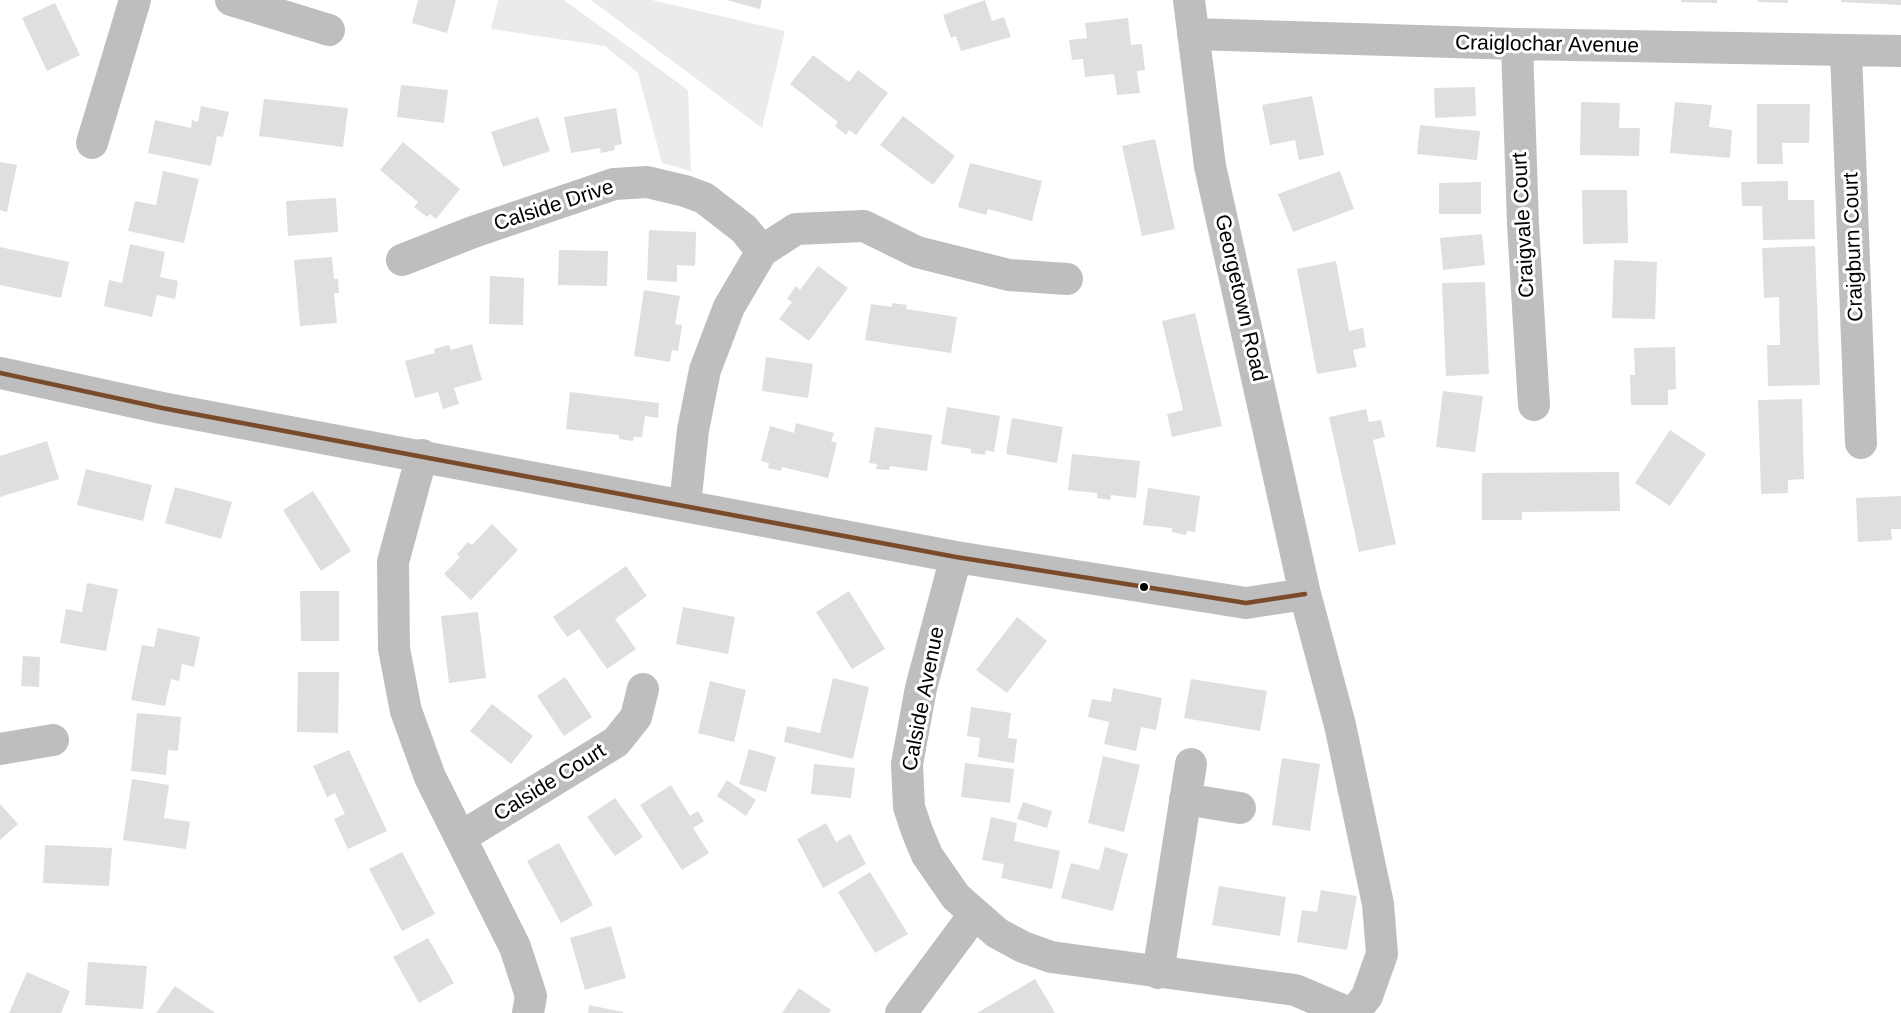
<!DOCTYPE html>
<style>
body{margin:0}
canvas{display:block;background:#fff}
</style>
<canvas width="1901" height="1013"></canvas>
<script>
const ctx = document.querySelector('canvas').getContext('2d');
ctx.lineJoin = 'round';
function fillPath(path, color) { ctx.fillStyle = color; ctx.fill(path, 'evenodd'); }
const toPath = rows => new Path2D(rows.map(r => 'M' + r).join(''));
function strokePath(path, color, width, dash) { ctx.strokeStyle = color; ctx.lineWidth = width; ctx.lineCap = dash ? 'butt' : 'round'; ctx.setLineDash(dash || []); ctx.stroke(path); }
function drawText(font, color, halo, rows, align = 'center') {
  ctx.font = font + ' Arial,sans-serif'; ctx.lineWidth = 6; ctx.setLineDash([]); ctx.textBaseline = 'middle'; ctx.strokeStyle = halo; ctx.fillStyle = color; for (const [text, x, y, turn = 0] of rows) {
    ctx.save(); ctx.translate(x, y); ctx.rotate((+turn || 0) * Math.PI / 180); ctx.textAlign = isNaN(turn) ? turn : align; if (halo) ctx.strokeText(text, 0, 0); ctx.fillText(text, 0, 0); ctx.restore();
  }
}
fillPath(toPath([
 [498,0,564,0,688,90,691,171,662,163,638,73,605,46,491,29],
 [591,0,652,0,785,31,762,128]
]), '#ebebeb');
fillPath(toPath([
 [418,0,456,0,447,33,412,23],
 [726,0,762,0,760,9],
 [985,0,992,21,1004,17,1011,37,961,51,956,36,951,38,943,15],
 [1681,0,1717,0,1717,3,1681,2],
 [1758,0,1788,0,1788,3,1758,2],
 [1841,0,1901,0,1901,5,1841,2],
 [55,3,80,55,47,71,22,18],
 [1128,18,1131,45,1142,44,1145,70,1137,71,1140,93,1117,95,1114,74,1085,77,1083,59,1072,60,1069,40,1087,38,1085,23],
 [813,55,849,82,858,70,888,93,856,135,849,130,846,135,835,126,838,122,790,84],
 [401,85,448,90,444,123,397,117],
 [1475,87,1476,116,1435,118,1434,88],
 [1312,96,1324,155,1299,160,1295,140,1270,145,1262,105],
 [264,99,348,108,343,147,259,136],
 [1581,102,1620,103,1619,128,1640,128,1639,156,1580,155],
 [1675,102,1712,105,1709,127,1732,130,1730,158,1670,153],
 [1757,104,1810,104,1809,143,1782,143,1783,164,1757,164],
 [201,106,229,112,223,137,217,136,211,166,148,153,155,120,191,128,192,120,198,122],
 [616,108,622,144,614,146,615,150,601,153,600,148,571,153,564,117],
 [903,116,955,156,933,185,880,145],
 [538,117,550,151,503,167,491,132],
 [1420,125,1480,131,1477,160,1417,154],
 [1155,139,1175,229,1142,236,1122,146],
 [403,142,460,189,436,219,430,214,427,217,414,207,418,202,380,170],
 [0,162,17,165,7,212,0,210],
 [970,163,1042,181,1032,221,988,209,986,215,958,207],
 [163,171,199,179,184,243,128,231,135,201,156,205],
 [1340,171,1354,209,1293,232,1278,194],
 [1788,181,1788,200,1814,200,1815,239,1763,240,1762,206,1742,206,1741,182],
 [1481,182,1481,214,1439,214,1439,183],
 [1582,190,1627,190,1628,243,1583,244],
 [336,198,338,232,288,236,286,201],
 [649,230,696,232,695,266,677,265,677,282,647,280],
 [1482,234,1485,265,1443,270,1440,238],
 [130,244,165,252,160,277,178,281,175,299,157,295,152,317,104,306,109,280,122,283],
 [1815,246,1820,385,1768,386,1767,345,1780,345,1779,297,1764,298,1762,248],
 [0,247,69,262,61,298,0,285],
 [559,250,608,251,607,286,558,285],
 [332,257,334,279,338,279,339,293,334,293,337,323,300,326,294,260],
 [1614,260,1657,262,1655,319,1612,318],
 [1336,261,1349,331,1363,328,1366,347,1353,350,1357,367,1317,374,1297,269],
 [818,266,848,288,809,341,779,319,792,302,787,299,796,286,800,290],
 [490,276,524,278,523,325,489,324],
 [1485,282,1489,374,1446,376,1442,283],
 [644,290,680,296,675,324,682,325,678,351,672,350,670,362,634,356],
 [892,303,907,305,906,309,957,317,951,353,865,340,871,304,892,307],
 [1195,313,1222,426,1172,437,1167,414,1183,410,1162,321],
 [472,344,482,380,454,388,459,404,443,409,438,392,415,398,405,361,435,353,434,349,449,345,451,350],
 [1675,347,1676,389,1668,390,1668,405,1631,405,1630,375,1635,375,1634,348],
 [766,357,813,364,808,398,762,391],
 [1443,391,1483,396,1475,452,1436,447],
 [570,392,659,403,658,418,645,416,642,437,634,437,633,441,619,439,619,435,566,429],
 [1802,399,1804,479,1788,480,1788,493,1761,494,1758,400],
 [947,407,1000,416,994,452,986,450,985,455,971,453,971,449,941,444],
 [1366,409,1369,422,1381,420,1385,437,1373,440,1396,544,1359,552,1329,417],
 [1012,418,1063,427,1057,463,1006,454],
 [796,423,834,433,831,441,837,443,828,478,782,467,781,471,768,468,769,463,761,461,770,426,794,433],
 [875,427,932,435,927,471,890,466,889,470,876,469,877,464,869,463],
 [1670,430,1706,454,1670,506,1635,483],
 [47,441,59,479,0,497,0,456],
 [1072,454,1140,461,1136,498,1111,495,1110,500,1097,498,1097,493,1068,490],
 [86,469,152,485,143,521,77,505],
 [1619,472,1620,511,1522,512,1522,520,1482,520,1482,473],
 [175,487,232,502,221,539,165,523],
 [1148,488,1200,496,1195,532,1187,531,1186,535,1172,532,1172,528,1143,525],
 [313,491,351,551,321,571,283,510],
 [1901,496,1901,529,1891,529,1892,540,1858,542,1856,498],
 [492,524,518,550,471,600,444,574,460,557,457,554,468,542,472,545],
 [626,566,647,596,615,619,636,649,607,669,579,629,567,637,553,617],
 [87,583,118,589,106,651,60,643,66,609,82,612],
 [300,591,339,591,339,641,301,641],
 [849,591,885,649,852,669,816,612],
 [683,607,735,617,728,654,676,644],
 [478,612,486,678,449,683,441,616],
 [1017,617,1047,641,1007,693,976,670],
 [158,628,200,637,194,667,182,664,179,681,171,679,165,706,131,700,142,645,154,647],
 [23,656,40,657,39,687,21,686],
 [298,672,339,672,338,733,297,732],
 [565,677,592,717,564,736,537,696],
 [833,678,869,687,853,759,784,742,787,726,820,733],
 [1191,679,1267,691,1260,731,1184,718],
 [710,681,746,690,734,742,698,733],
 [1113,688,1162,698,1156,730,1141,727,1136,751,1104,744,1109,722,1088,717,1092,699,1111,702],
 [492,704,533,736,511,764,470,731],
 [971,707,1011,713,1008,738,1017,739,1014,763,978,757,980,738,967,736],
 [137,713,181,717,178,751,168,750,166,775,131,771],
 [749,749,776,757,766,792,739,784],
 [349,750,387,831,348,849,334,819,345,814,335,793,327,797,313,766],
 [1103,756,1140,765,1124,832,1088,823],
 [1282,758,1320,764,1310,831,1272,825],
 [965,763,1014,769,1010,803,961,797],
 [814,764,855,768,851,798,811,794],
 [132,779,169,785,164,818,190,822,186,849,123,840],
 [727,780,756,800,746,816,717,796],
 [671,785,690,816,698,811,704,821,693,828,709,853,682,870,640,805],
 [615,798,643,837,615,856,587,817],
 [1023,802,1052,811,1047,828,1017,819],
 [0,804,18,824,0,840],
 [991,817,1017,823,1014,841,1060,851,1052,889,1001,878,1004,864,982,860],
 [826,823,836,842,850,834,866,864,823,888,797,839],
 [559,843,593,905,561,923,527,861],
 [45,845,112,848,109,886,43,883],
 [1105,847,1128,854,1113,911,1061,898,1071,863,1099,870],
 [402,852,435,914,402,931,369,869],
 [870,872,908,934,875,953,838,892],
 [1219,886,1286,897,1280,936,1212,925],
 [1321,890,1357,896,1347,950,1297,942,1302,910,1317,912],
 [611,926,626,978,585,990,570,938],
 [428,938,454,983,419,1003,393,957],
 [88,962,147,966,143,1009,85,1005],
 [27,972,70,991,61,1013,9,1013],
 [1035,979,1055,1013,977,1013],
 [175,986,215,1013,156,1013],
 [799,988,831,1010,829,1013,782,1013],
 [589,1005,623,1012,623,1013,588,1013]
]), '#dfdfdf');
strokePath(toPath([
 [231,0,329,30],
 [1189,0,1210,166,1305,594,1340,725,1378,904,1382,954,1367,996,1354,1013],
 [1193,34,1517,44,1901,51],
 [1517,44,1523,225,1534,405],
 [1846,52,1861,443],
 [92,143,135,0],
 [762,251,796,229,864,226,917,252,1009,275,1067,279],
 [402,260,473,232,614,184,647,182,685,191,704,198,744,229,762,251,729,307,705,370,693,430,685,505],
 [0,373,162,408,956,557,1246,603,1305,594],
 [422,455,393,562,394,649,406,711,430,777,515,947,531,996,528,1013],
 [956,557,921,688,907,764,909,807,917,831,927,855,956,897,997,933,1023,947,1051,957,1295,990,1349,1013],
 [0,749,53,740],
 [1185,799,1240,808],
 [461,837,616,742,636,717,643,689],
 [1158,973,1191,764],
 [901,1013,974,915]
]), '#bebebe', 32);
strokePath(toPath([
 [0,373,162,408,956,557,1246,603,1305,594]
]), '#7a4b2a', 4.5);
for (const [x, y, r, color] of [
 [1144,587,5,"#000"]
]) { const dot = new Path2D(); dot.arc(x, y, r, 0, 2 * Math.PI); ctx.fillStyle = color; ctx.fill(dot); strokePath(dot, '#fff', 2); }
drawText('21px', '#000', '#fff', [
 ["Craiglochar Avenue",1547,45,1],
 ["Calside Drive",554,206,-18],
 ["Craigvale Court",1524,225,-93],
 ["Craigburn Court",1854,247,-92],
 ["Georgetown Road",1240,298,77],
 ["Calside Avenue",924,699,-79],
 ["Calside Court",550,783,-32]
]);
</script>
